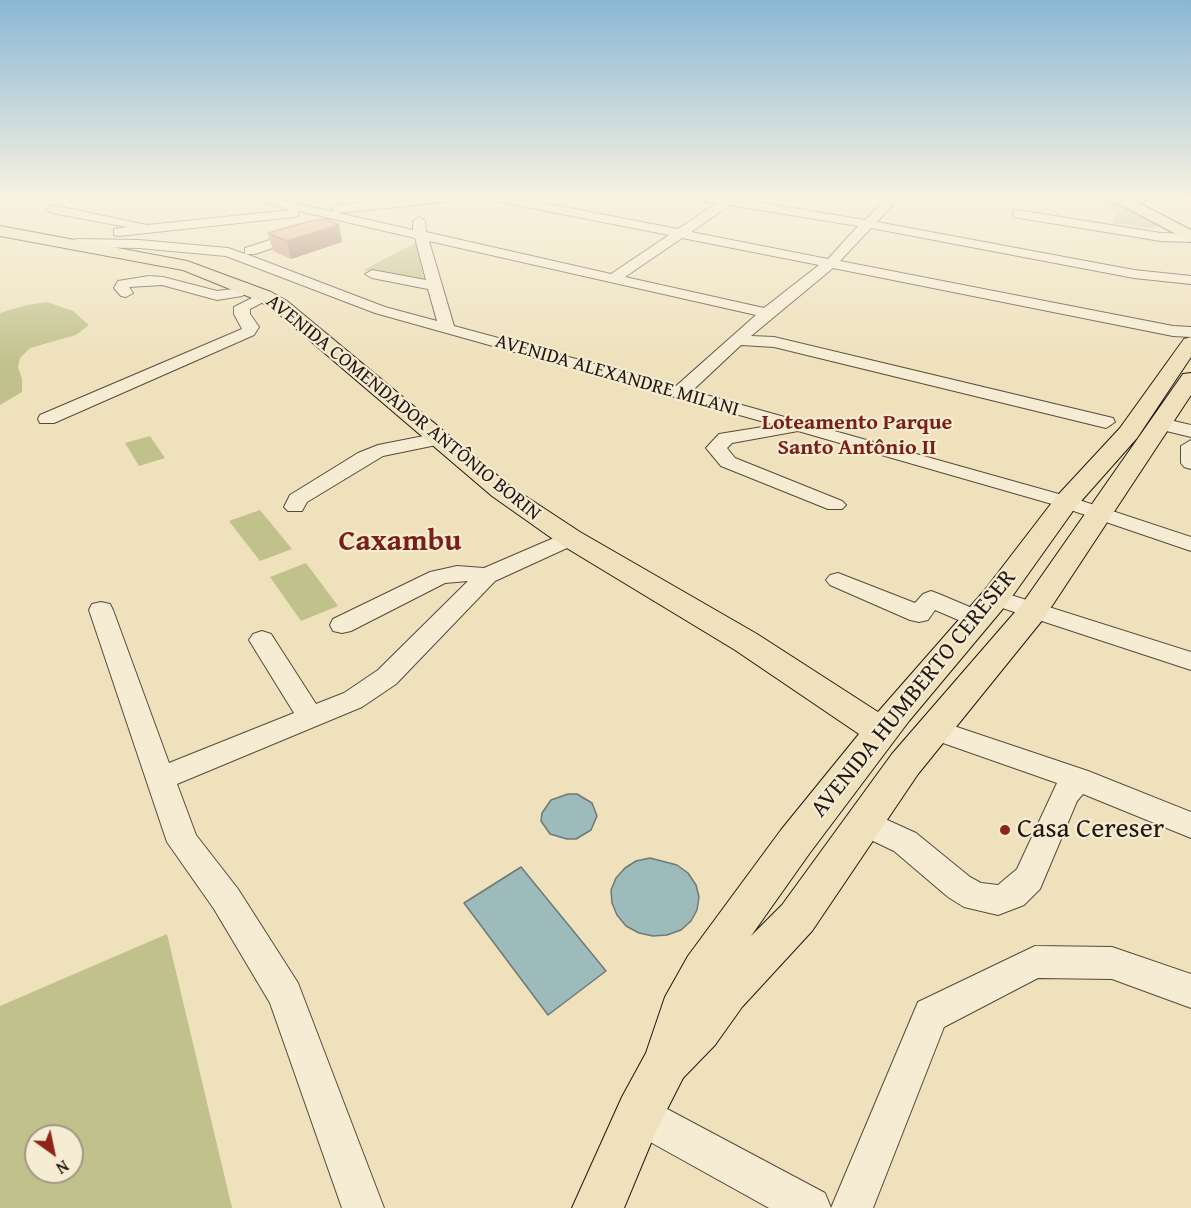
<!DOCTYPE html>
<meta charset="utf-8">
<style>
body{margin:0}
#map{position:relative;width:1191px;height:1208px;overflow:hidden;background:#efe1bc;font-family:"Gentium Book Plus",serif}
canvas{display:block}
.north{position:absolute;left:24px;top:1124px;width:60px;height:60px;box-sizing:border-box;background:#f5ecd3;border:2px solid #a19786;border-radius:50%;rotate:147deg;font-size:16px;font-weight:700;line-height:24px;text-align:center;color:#231712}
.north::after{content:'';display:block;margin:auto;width:21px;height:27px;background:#8f2418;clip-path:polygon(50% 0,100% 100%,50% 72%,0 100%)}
</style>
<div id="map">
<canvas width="1191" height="1208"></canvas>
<div class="north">N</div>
</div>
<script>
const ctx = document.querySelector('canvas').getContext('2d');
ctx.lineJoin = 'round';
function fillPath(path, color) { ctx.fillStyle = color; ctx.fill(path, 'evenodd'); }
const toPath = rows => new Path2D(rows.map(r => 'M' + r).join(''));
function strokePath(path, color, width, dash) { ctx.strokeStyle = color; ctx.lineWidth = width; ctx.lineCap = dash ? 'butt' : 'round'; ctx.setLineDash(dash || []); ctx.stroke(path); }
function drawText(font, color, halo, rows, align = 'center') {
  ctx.font = font + ' "Gentium Book Plus",serif'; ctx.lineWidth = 4.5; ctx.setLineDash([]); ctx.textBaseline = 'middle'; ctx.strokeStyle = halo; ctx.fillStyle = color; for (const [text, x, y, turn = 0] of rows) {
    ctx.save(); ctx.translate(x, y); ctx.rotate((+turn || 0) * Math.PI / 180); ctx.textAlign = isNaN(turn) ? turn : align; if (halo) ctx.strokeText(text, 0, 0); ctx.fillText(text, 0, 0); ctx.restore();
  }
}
fillPath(toPath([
 [1113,202,1120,203,1162,226,1152,228,1112,223,1117,212,1110,210],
 [416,243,424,280,363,270],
 [47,302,73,311,89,325,76,335,30,348,20,358,18,367,22,379,22,392,0,405,0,313,27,305],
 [150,436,165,458,139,466,125,443],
 [260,510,292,549,260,561,229,521],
 [306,563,338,606,301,621,270,577],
 [167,934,232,1208,0,1208,0,1006],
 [36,1136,72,1136,72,1172,36,1172]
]), '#c1c18c');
const water = toPath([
 [568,794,577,794,592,803,597,816,591,830,576,839,567,839,550,834,541,821,542,813,551,800,568,794],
 [650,858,677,865,688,873,696,885,699,897,697,910,691,921,681,930,667,935,653,936,639,933,626,926,617,915,612,903,611,890,616,878,625,868,636,861,650,858],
 [521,867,606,971,548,1015,464,903,521,867]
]);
fillPath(water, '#9ebbbb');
strokePath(water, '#6d7977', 1.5);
const minor = toPath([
 [11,196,44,196,38,200,17,200,11,196],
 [241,196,262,196,333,212,333,206,337,205,431,196,469,196,463,200,338,213,413,230,413,221,419,217,425,221,426,232,611,274,669,235,490,200,484,196,507,196,678,229,717,203,691,199,689,196,739,196,738,199,865,220,888,196,900,196,877,222,1134,270,1191,276,1191,284,1134,278,871,228,840,261,1173,326,1191,327,1191,337,1173,336,833,268,751,336,774,337,1113,418,1115,422,1106,428,774,347,741,345,692,391,1073,498,1191,537,1191,551,1059,506,798,431,732,443,727,448,735,458,842,501,846,505,842,509,828,509,721,466,706,448,719,434,775,425,375,313,226,256,139,248,76,247,69,243,76,239,139,240,228,248,245,254,245,248,301,230,308,234,306,237,255,254,246,254,385,307,437,321,428,289,372,278,365,274,372,270,426,280,415,238,299,211,298,216,294,217,119,236,114,235,114,229,127,227,52,213,46,209,52,205,147,225,291,210,241,196],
 [730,205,858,226,828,259,691,232,730,205],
 [682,238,819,265,764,308,625,277,682,238],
 [429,241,756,315,676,386,454,326,429,241],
 [1017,210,1161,233,1191,234,1191,242,1161,241,1013,217,1013,211,1017,210],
 [149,276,163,277,217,291,233,289,247,283,254,287,242,296,217,300,162,285,129,287,133,293,126,297,121,296,114,288,118,281,149,276],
 [264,292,269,293,271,296,269,299,250,309,250,314,259,327,254,335,54,423,40,423,38,419,40,415,242,329,234,314,234,307,264,292],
 [1161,418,1191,425,1191,437,1154,428,1152,424,1154,420,1161,418],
 [439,433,446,435,449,439,446,443,383,456,307,502,302,511,288,511,284,507,290,495,358,453,378,445,439,433],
 [1191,440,1191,469,1184,467,1181,463,1181,446,1191,440],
 [570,531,578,533,581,538,578,543,495,581,396,684,362,707,177,784,196,835,238,889,298,983,384,1208,342,1208,270,1003,214,909,167,842,89,610,92,604,101,602,110,604,113,610,169,763,294,713,249,640,253,634,262,631,271,634,316,704,344,693,378,670,468,581,445,583,351,631,342,633,333,631,330,625,333,619,430,572,457,566,484,568,570,531],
 [838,573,915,603,923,594,931,591,939,594,984,613,987,619,984,625,975,627,935,610,928,620,919,622,910,620,830,585,826,580,830,575,838,573],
 [995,590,1191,652,1191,670,987,603,983,598,987,593,995,590],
 [933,719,1088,771,1191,812,1191,838,1083,794,1077,801,1040,889,1024,905,998,915,964,907,948,897,894,851,852,831,848,822,852,813,863,809,916,833,970,877,981,883,998,885,1017,869,1057,783,923,736,919,729,923,722,933,719],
 [1035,946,1112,947,1191,974,1191,1008,1112,979,1038,978,944,1027,873,1208,831,1208,918,1002,1035,946],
 [639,1094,825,1193,831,1208,769,1208,625,1128,619,1114,625,1100,639,1094]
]);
const major = toPath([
 [1098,196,1120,196,1133,200,1191,230,1191,242,1123,206,1100,199,1098,196],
 [0,226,187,261,271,292,287,301,510,486,580,532,757,634,878,712,984,591,1057,496,1120,428,1184,339,1191,337,1191,357,1137,438,1075,508,1006,605,909,721,809,854,751,936,782,905,892,754,1022,604,1183,374,1191,373,1191,395,1044,618,918,774,812,931,742,1007,715,1045,683,1078,656,1131,624,1208,572,1208,622,1097,646,1053,665,997,688,956,781,830,859,734,735,650,560,544,492,496,273,309,257,300,183,270,0,236,0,226]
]);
strokePath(minor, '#564a3c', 2);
strokePath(major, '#231712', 2);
fillPath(minor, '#f5ecd3');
fillPath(major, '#efe1bc');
fillPath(toPath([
 [339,225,342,242,291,259,273,251,268,233]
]), '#c69681');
fillPath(toPath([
 [339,225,342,242,291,259,287,241]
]), '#a17a69');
const building = toPath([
 [326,219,339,225,287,241,268,233,314,220,326,219]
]);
fillPath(building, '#e6af96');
strokePath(building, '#a17a69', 1.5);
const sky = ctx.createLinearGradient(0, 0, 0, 365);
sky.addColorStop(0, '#8ab7d6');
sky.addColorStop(0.54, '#f8f2e1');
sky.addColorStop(1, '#f8f2e100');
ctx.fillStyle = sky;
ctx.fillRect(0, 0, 1191, 365);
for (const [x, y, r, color] of [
 [1005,830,6,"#8f2418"]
]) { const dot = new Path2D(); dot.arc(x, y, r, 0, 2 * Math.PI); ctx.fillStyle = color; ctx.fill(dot); strokePath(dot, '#f5ecd3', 2); }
drawText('20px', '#231712', '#f5ecd3', [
 ["AVENIDA ALEXANDRE MILANI",617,376,16],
 ["AVENIDA COMENDADOR ANTÔNIO BORIN",403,408,39]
]);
drawText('bold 22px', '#7a1f14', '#f5ecd3', [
 ["Loteamento Parque",857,423],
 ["Santo Antônio II",857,448]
]);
drawText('24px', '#231712', '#f5ecd3', [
 ["AVENIDA HUMBERTO CERESER",914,694,-51]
]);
drawText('28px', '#231712', '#f5ecd3', [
 ["Casa Cereser",1017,830]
], 'left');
drawText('bold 30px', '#7a1f14', '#f5ecd3', [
 ["Caxambu",400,542]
]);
</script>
